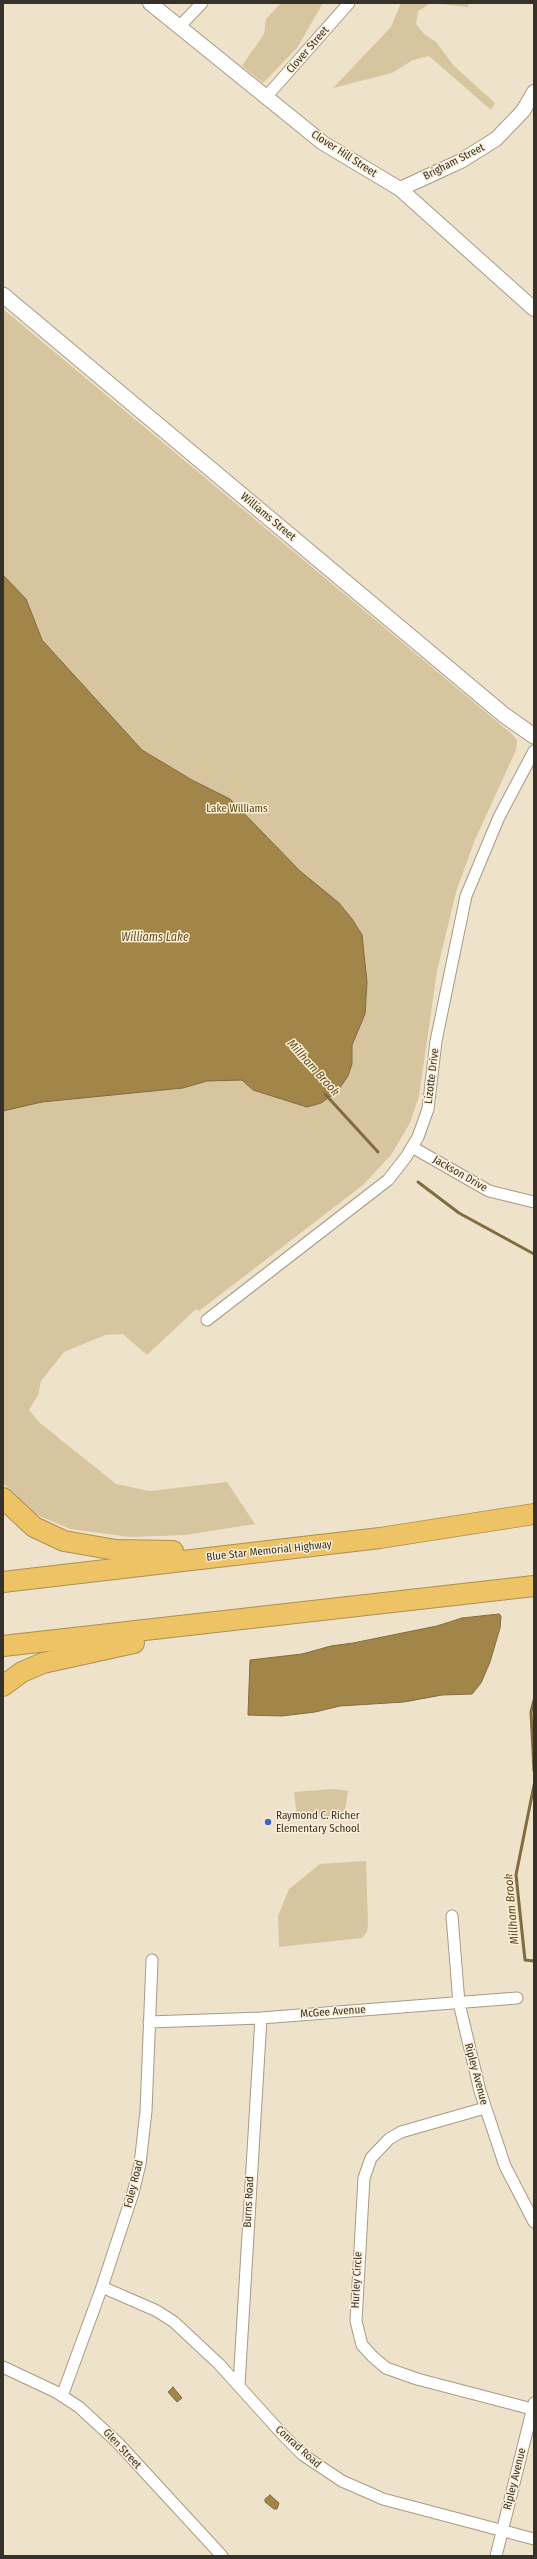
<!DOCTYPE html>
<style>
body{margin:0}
#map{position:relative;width:537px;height:2559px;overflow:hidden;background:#eee2ca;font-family:"Fira Sans Condensed",sans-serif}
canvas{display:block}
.frame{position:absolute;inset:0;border:4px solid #373229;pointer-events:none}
</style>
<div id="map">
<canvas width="537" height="2559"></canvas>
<div class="frame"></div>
</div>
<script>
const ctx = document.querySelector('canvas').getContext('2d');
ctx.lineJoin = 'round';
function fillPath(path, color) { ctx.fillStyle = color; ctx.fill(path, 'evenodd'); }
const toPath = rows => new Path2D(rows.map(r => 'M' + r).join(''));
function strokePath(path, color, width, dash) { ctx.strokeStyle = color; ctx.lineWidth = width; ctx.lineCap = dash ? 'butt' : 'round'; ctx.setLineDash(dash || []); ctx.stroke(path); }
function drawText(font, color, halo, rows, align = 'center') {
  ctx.font = font + ' "Fira Sans Condensed",sans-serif'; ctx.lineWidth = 3; ctx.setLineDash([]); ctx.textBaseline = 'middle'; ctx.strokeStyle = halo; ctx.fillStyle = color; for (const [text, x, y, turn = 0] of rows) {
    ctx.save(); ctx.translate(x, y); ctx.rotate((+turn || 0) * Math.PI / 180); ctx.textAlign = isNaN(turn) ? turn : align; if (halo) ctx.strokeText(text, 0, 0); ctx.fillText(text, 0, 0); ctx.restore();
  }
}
fillPath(toPath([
 [281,3,323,3,297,48,263,83,242,66,264,34,266,19],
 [401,3,469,3,468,7,431,3,418,11,416,24,424,34,436,42,454,66,495,103,491,110,429,56,413,60,392,73,333,88,391,27],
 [3,309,513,735,517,741,516,750,474,842,456,892,437,971,419,1096,410,1123,391,1155,363,1185,199,1311,196,1309,147,1355,123,1334,105,1335,64,1352,41,1381,38,1395,29,1410,40,1423,116,1484,150,1491,227,1482,255,1524,185,1535,130,1537,70,1529,35,1514,3,1483],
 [334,1789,348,1791,344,1816,297,1817,294,1792],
 [366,1861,368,1925,367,1932,362,1938,279,1947,278,1916,289,1889,320,1864]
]), '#d7c5a0');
const water = toPath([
 [3,575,26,599,42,640,142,750,192,780,230,799,300,871,339,903,352,919,362,935,367,982,365,1014,352,1045,352,1064,348,1076,337,1092,321,1103,307,1107,253,1090,242,1080,207,1081,183,1088,42,1102,3,1111,3,575],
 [499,1614,501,1616,500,1628,490,1662,481,1683,472,1694,442,1695,404,1702,340,1706,315,1712,282,1716,248,1715,250,1660,302,1654,331,1646,353,1643,437,1626,462,1618,499,1614],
 [173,2387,182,2398,177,2402,168,2392,173,2387],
 [270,2495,279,2503,277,2509,274,2509,265,2502,265,2499,270,2495]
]);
fillPath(water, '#a18549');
strokePath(water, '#816c3f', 1);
strokePath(toPath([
 [325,1094,378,1152],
 [418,1182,459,1213,534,1254],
 [534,1700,531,1712,534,1771],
 [534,1785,516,1875,525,1960,534,1961]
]), '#816c3f', 3);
const minor = toPath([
 [179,27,202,3],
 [266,97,349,3],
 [412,1147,489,1191,534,1202],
 [207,1320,388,1180,406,1157,418,1137,428,1109,436,1041,466,896,499,817,534,751],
 [452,1916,459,2003,480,2091,505,2166,534,2222],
 [149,2022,261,2018,517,1998],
 [485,2108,401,2132,389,2139,371,2158,364,2178,356,2321,362,2345,373,2357,386,2368,417,2379,532,2409],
 [102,2287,157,2311,174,2322,219,2364,284,2436,303,2455,342,2481,383,2499,534,2539],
 [3,2367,56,2392,79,2407,118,2443,222,2556],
 [239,2385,261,2018],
 [62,2396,102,2287,133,2193,140,2164,146,2111,152,1960],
 [496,2556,534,2403]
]);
const tertiary = toPath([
 [150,3,323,143,400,189,534,309],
 [400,189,461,161,496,139,523,111,534,92]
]);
const secondary = toPath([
 [3,295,504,715,534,736]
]);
const motorway = toPath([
 [3,1498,34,1527,64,1541,116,1550,173,1551],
 [3,1582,380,1538,534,1514],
 [3,1646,534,1586],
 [3,1686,22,1672,43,1663,134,1643]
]);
strokePath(minor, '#a69b85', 13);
strokePath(tertiary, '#a69b85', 16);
strokePath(secondary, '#a69b85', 17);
strokePath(motorway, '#ad9050', 22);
strokePath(minor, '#fff', 11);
strokePath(tertiary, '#fff', 14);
strokePath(secondary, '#fff', 15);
strokePath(motorway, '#edc365', 20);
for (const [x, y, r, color] of [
 [268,1822,4,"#3964d4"]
]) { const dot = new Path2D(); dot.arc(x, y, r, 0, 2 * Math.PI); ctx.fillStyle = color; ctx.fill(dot); strokePath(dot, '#fbefd7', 1.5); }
drawText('11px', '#373229', '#fbefd7', [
 ["Clover Street",308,50,-49],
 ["Clover Hill Street",344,154,33],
 ["Brigham Street",454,162,-27],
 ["Williams Street",268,517,40],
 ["Lizotte Drive",432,1076,-83],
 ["Jackson Drive",460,1174,30],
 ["Blue Star Memorial Highway",269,1551,-6],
 ["McGee Avenue",333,2012,-4],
 ["Ripley Avenue",476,2074,75],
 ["Foley Road",134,2184,-76],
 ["Burns Road",249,2202,-87],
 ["Hurley Circle",357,2280,-87],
 ["Conrad Road",298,2447,42],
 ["Glen Street",122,2449,47],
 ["Ripley Avenue",515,2479,-76]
]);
drawText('11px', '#594414', '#fbefd7', [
 ["Lake Williams",237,809]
]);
drawText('11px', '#373229', '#fbefd7', [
 ["Raymond C. Richer",276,1816],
 ["Elementary School",276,1829]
], 'left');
drawText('italic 12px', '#624d1e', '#fbefd7', [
 ["Williams Lake",155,938],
 ["Millham Brook",313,1068,48],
 ["Millham Brook",512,1909,-95]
]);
</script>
